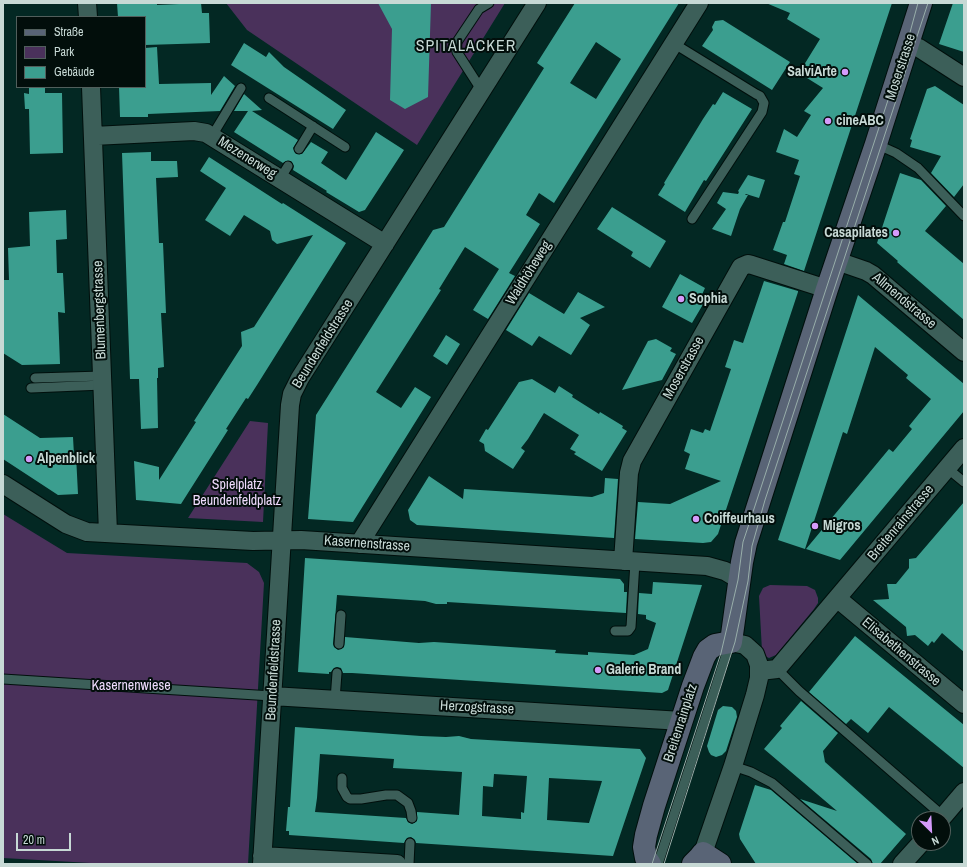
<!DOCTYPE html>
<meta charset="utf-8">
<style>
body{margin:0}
#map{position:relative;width:967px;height:867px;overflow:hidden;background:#032823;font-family:"Archivo Narrow",sans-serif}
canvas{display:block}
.frame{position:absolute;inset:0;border:4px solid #c7d9d5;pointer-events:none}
.legend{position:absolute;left:16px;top:16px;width:130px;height:72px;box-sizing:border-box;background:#020e0b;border:1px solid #515f5c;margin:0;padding:5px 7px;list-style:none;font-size:12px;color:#c7d9d5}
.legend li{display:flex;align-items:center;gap:8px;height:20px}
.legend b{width:20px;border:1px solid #515f5c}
.north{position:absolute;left:911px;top:811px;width:40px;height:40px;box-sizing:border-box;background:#020e0b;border:1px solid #515f5c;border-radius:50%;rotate:156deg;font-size:11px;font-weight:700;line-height:16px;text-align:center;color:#c7d9d5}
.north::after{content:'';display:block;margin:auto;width:14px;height:18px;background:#d59bfb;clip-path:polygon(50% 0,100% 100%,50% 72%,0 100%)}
.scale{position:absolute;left:16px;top:833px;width:55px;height:18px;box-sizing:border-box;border:2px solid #c7d9d5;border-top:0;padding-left:5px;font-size:12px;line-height:14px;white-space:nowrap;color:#c7d9d5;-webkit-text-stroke:3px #020e0b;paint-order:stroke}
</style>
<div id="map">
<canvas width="967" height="867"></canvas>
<div class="frame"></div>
<ul class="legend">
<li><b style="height:5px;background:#596476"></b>Straße</li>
<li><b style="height:11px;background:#4a315b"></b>Park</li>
<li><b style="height:11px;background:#3b9e8f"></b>Gebäude</li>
</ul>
<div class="north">N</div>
<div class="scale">20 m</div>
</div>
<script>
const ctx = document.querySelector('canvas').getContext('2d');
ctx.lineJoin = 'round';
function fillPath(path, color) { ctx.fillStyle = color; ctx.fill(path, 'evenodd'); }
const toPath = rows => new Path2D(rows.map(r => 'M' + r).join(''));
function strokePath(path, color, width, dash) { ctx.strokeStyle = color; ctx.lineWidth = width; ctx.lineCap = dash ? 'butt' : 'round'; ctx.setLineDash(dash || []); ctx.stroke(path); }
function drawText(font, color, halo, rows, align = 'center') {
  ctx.font = font + ' "Archivo Narrow",sans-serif'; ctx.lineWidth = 4; ctx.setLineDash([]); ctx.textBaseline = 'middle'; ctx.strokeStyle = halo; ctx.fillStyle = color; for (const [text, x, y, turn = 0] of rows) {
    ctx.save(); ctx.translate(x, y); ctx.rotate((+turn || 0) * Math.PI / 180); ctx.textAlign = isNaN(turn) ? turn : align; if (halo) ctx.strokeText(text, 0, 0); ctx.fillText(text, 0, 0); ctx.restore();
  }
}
fillPath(toPath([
 [226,3,505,3,417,145,247,30],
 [250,421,268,423,263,522,188,518],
 [3,514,67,553,247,563,259,572,264,583,248,864,108,864,3,858],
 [770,585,807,586,815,590,818,598,818,603,814,609,776,655,769,658,765,656,762,651,759,596,763,588]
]), '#4a315b');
fillPath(toPath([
 [117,3,157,3,157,5,201,3,202,13,209,13,210,43,145,45,145,17,118,17],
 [378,3,431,3,428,97,405,109,390,100,392,29],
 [575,3,679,3,554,203,539,193,526,215,540,224,509,273,515,276,488,319,473,310,499,269,465,247,439,289,441,290,376,392,401,408,415,387,431,397,353,522,308,519,316,415,433,230,444,227,544,68,537,63],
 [596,42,621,59,596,99,570,83],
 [766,3,892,3,804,271,784,264,787,255,773,250,783,222,785,222,800,176,794,174,799,160,776,152,784,129,797,137,811,115,804,111,823,88,799,73,820,39,787,19,790,13],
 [953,3,964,3,964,52,939,44],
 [723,20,790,62,772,90,702,46,713,30,712,27,715,21],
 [244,43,266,57,269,52,284,67,346,110,333,129,231,65],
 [157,47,159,84,211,83,211,95,224,76,235,86,220,111,148,114,148,117,120,117,119,87,145,87,145,48],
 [935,86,964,105,964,184,954,197,931,173,941,156,910,147,912,140,910,139,927,89],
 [29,87,45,87,45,93,62,93,63,153,30,154,29,109,25,109,24,93,29,94],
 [723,92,752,109,706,181,704,180,685,212,658,195,665,184,664,183,703,119,713,104,715,105],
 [244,94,262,110,252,111,298,140,293,148,296,154,302,154,311,142,328,152,321,163,346,180,376,132,404,150,365,210,359,212,326,192,327,191,293,170,294,166,291,161,286,161,283,163,234,132,248,111,234,111],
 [151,152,151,161,177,161,178,177,156,178,159,243,163,243,166,313,161,313,164,367,158,368,158,378,157,378,158,428,141,429,139,379,130,379,122,153],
 [209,157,282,204,283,203,346,243,257,385,248,399,246,398,226,429,228,430,181,504,136,500,134,461,159,467,159,480,196,422,194,421,242,346,241,332,254,327,313,235,277,244,272,240,270,231,244,215,230,236,205,220,226,188,200,171],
 [900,173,921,180,946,206,925,231,964,264,964,320,897,262,898,261,877,243],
 [748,175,765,180,759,198,746,194,745,195,748,195,740,209,731,236,712,229,726,209,717,203,723,192,738,194,739,192,738,191],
 [612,207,666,241,650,268,631,256,633,252,597,229],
 [66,210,67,239,56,240,57,273,63,273,65,313,58,312,60,364,22,365,3,353,3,280,9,280,8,248,30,246,29,212],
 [680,274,705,288,700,299,705,301,692,323,662,307],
 [764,281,798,291,798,292,718,534,711,542,703,543,635,539,638,502,670,504,721,481,685,469,690,454,684,451,691,429,703,433,705,429,710,431,731,369,725,367,734,340,743,343],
 [578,292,605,307,580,318,590,325,571,355,539,336,532,346,506,330,529,293,564,314],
 [858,295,964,384,964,411,840,560,806,549,889,449,893,452,912,429,909,426,931,399,906,378,908,375,875,347,847,434,843,432,805,549,778,540],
 [446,335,460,344,447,365,433,356],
 [656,339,672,348,670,351,676,354,662,380,622,390,648,341],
 [532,379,555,393,559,386,573,395,572,397,599,414,600,412,623,426,622,428,627,431,602,471,574,454,576,452,570,449,579,435,544,413,528,439,521,448,525,451,513,469,485,451,484,444,479,441,486,429,488,430,519,382],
 [3,414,40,438,73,437,74,455,76,455,78,494,58,495,3,459],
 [429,476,463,499,464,489,592,497,604,493,605,478,618,479,614,538,417,525,410,520,408,510],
 [964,502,964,652,942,633,934,643,932,641,928,646,915,635,907,636,906,627,873,600,889,599,887,584,896,584,909,568,909,559,916,558],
 [305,558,620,579,624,584,624,592,627,592,626,613,447,602,447,604,436,604,425,601,337,595,333,644,334,647,338,650,344,647,345,637,419,643,434,642,556,650,555,653,588,655,588,652,634,655,648,649,656,623,646,619,646,615,638,614,639,593,652,594,653,582,702,585,668,690,662,693,352,673,343,673,341,668,337,667,334,668,331,672,329,672,329,674,298,672],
 [855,636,964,725,964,768,889,707,868,733,851,719,846,724,809,692],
 [801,701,838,733,823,751,825,762,906,834,880,864,873,864,871,859,800,799,837,811,764,749,782,728,780,726],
 [723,706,732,707,736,711,737,717,726,751,722,755,716,757,711,755,709,752,707,746,718,710],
 [295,727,421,736,446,737,459,736,471,739,640,749,646,758,613,856,416,843,415,840,411,837,407,838,404,843,289,835,289,831,286,831,288,807,290,807],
 [320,754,394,759,393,768,462,772,459,815,417,812,417,821,412,824,408,822,406,818,315,812,317,798],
 [494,774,527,776,524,813,521,812,521,819,482,816,483,786,493,787],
 [549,778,602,781,589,823,547,820],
 [755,785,771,790,858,864,756,864,740,839,739,834]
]), '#3b9e8f');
const lane = toPath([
 [673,43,756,94,760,96,764,103,762,112,692,219],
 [482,91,457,52,456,46,457,42,479,9,489,3],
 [269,98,345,147],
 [212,136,241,88],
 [876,144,896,153,918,168,964,216],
 [299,149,313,126],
 [280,179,288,166],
 [35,378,102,376],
 [31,388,103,385],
 [947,468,964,482],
 [615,631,628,631,631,627,635,562],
 [339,644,341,615],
 [777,669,799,691,943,816],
 [3,679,272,696],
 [335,700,337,673],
 [733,766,751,772,772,783,867,864],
 [342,778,342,788,347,797,350,799,361,799,386,795,397,795,408,803,411,811,412,818],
 [409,864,410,843],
 [658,864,730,643]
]);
const street = toPath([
 [87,3,88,17],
 [909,44,919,48,964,77],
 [91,87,108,533],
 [93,136,194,131,206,133,385,244],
 [837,261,866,271,873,275,964,352],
 [3,484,66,524,87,532,253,541,301,540,707,566,725,571,740,580],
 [359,544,699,3],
 [623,561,629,473,632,461,741,267,748,264,752,265,827,289],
 [838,599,964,704],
 [760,671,777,669,783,662,964,448],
 [272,696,682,721],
 [941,819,964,792],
 [703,853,733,766,755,695,759,678,759,665,755,654,745,645,731,642],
 [262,856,397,864],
 [262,864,290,405,292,394,300,378,537,3],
 [902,864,921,843]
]);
const secondary = toPath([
 [650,864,646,858,644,847,646,835,654,806,693,686,704,657,708,650,715,645,731,642,742,562,746,543,827,289,876,144,921,3],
 [693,864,699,858,703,853,720,864]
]);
strokePath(lane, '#000f0c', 11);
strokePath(street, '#000f0c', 20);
strokePath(secondary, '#000f0c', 24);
strokePath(lane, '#3c5f59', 9);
strokePath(street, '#3c5f59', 18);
strokePath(secondary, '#596476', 22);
strokePath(toPath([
 [652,864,721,653,738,580,743,542,750,521,909,36,918,3],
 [664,864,735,642,748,581,752,546,765,500,928,3]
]), '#98aeaa', 1);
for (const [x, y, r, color] of [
 [845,72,4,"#d59bfb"],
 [828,121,4,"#d59bfb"],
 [896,233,4,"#d59bfb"],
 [681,299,4,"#d59bfb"],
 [29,459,4,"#d59bfb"],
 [696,519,4,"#d59bfb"],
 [815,526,4,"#d59bfb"],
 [598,670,4,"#d59bfb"]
]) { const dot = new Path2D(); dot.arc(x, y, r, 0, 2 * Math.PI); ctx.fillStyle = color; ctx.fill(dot); strokePath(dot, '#020e0b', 1.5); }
drawText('14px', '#c7d9d5', '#020e0b', [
 ["Moserstrasse",901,67,-72],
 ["Mezenerweg",247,158,32],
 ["Waldhöheweg",529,273,-58],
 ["Allmendstrasse",904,301,40],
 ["Blumenbergstrasse",100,310,-92],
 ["Beundenfeldstrasse",323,344,-58],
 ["Moserstrasse",684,368,-61],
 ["Breitenrainstrasse",901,523,-50],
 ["Kasernenstrasse",367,544,4],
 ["Elisabethenstrasse",901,652,40],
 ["Beundenfeldstrasse",274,670,-87],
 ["Herzogstrasse",477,708,3],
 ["Breitenrainplatz",681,723,-72]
]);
drawText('bold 14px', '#c7d9d5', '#020e0b', [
 ["SalviArte",837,72,"right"],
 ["cineABC",836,121],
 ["Casapilates",888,233,"right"],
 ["Sophia",689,299],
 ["Alpenblick",37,459],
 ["Coiffeurhaus",704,519],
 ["Migros",823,526],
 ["Galerie Brand",606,670]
], 'left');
drawText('14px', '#efdbfd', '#020e0b', [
 ["Spielplatz",237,485],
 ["Beundenfeldplatz",237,501],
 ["Kasernenwiese",131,686]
]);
ctx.letterSpacing = '1px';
drawText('16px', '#c7d9d5', '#020e0b', [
 ["SPITALACKER",466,47]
]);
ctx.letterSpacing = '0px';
</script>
